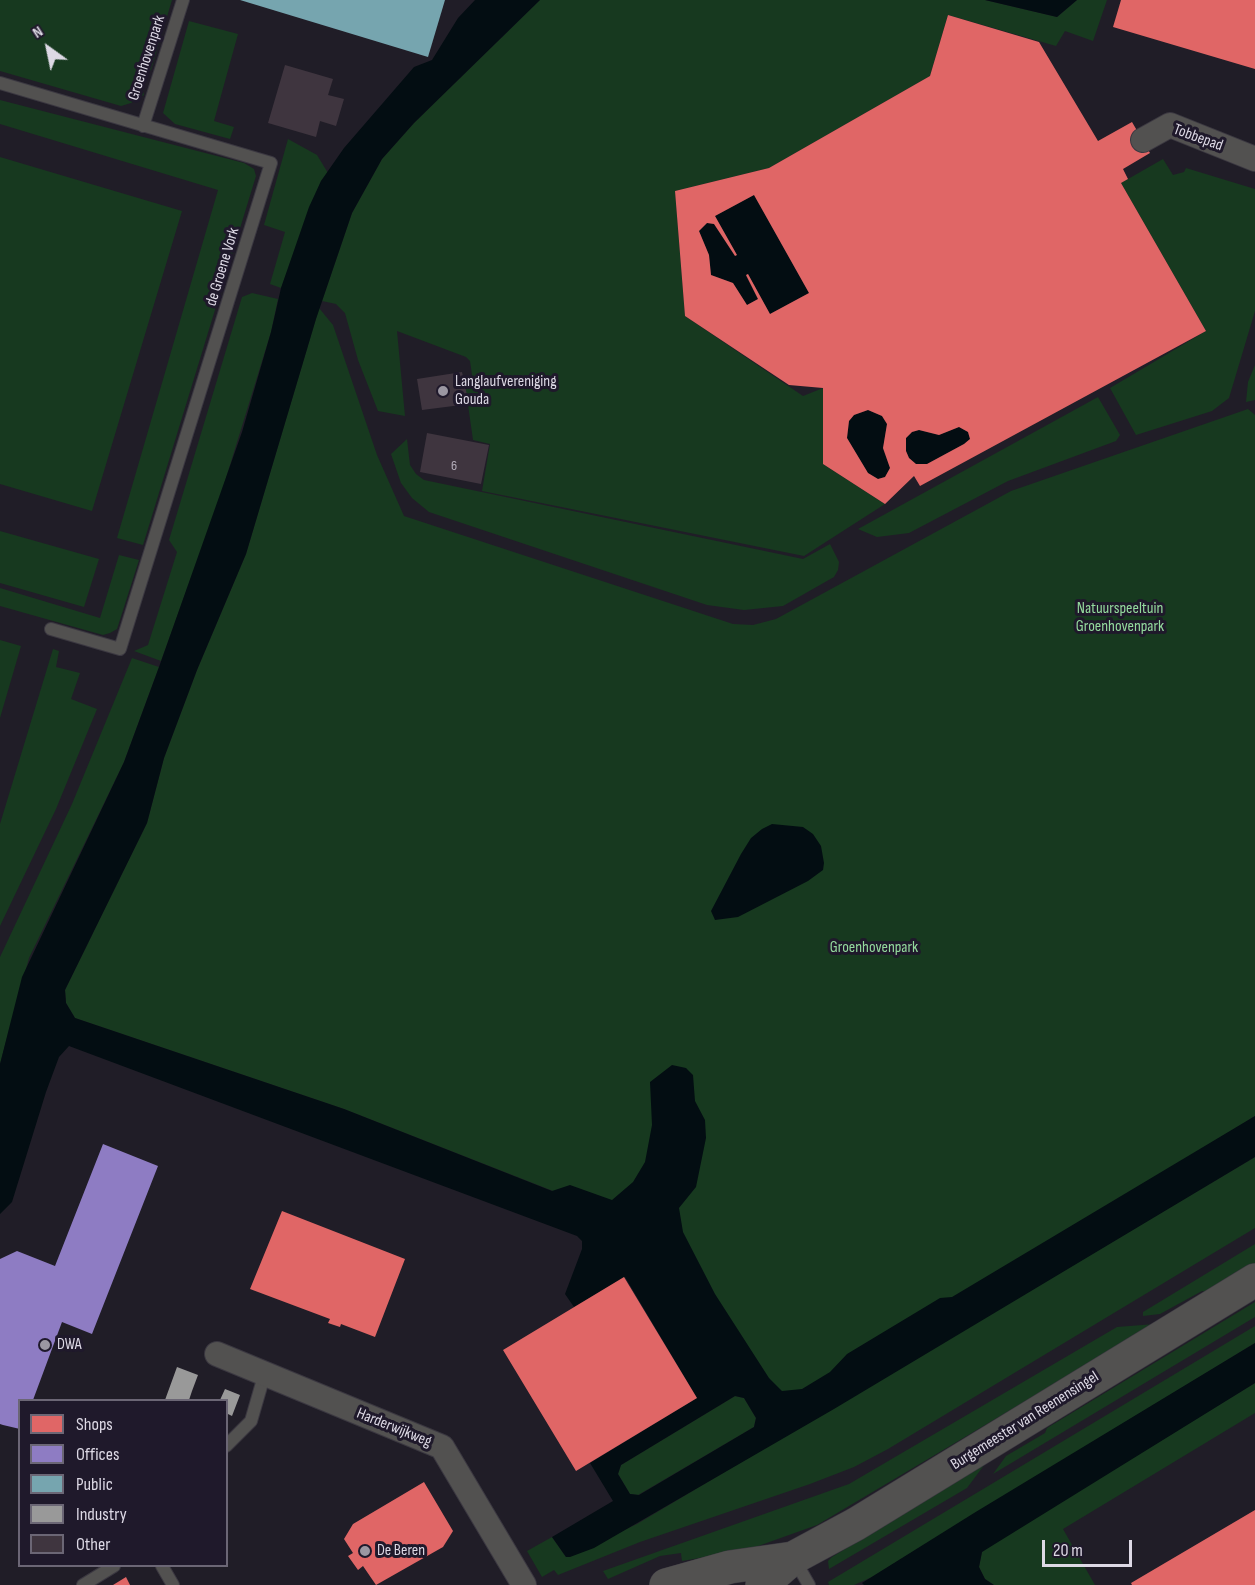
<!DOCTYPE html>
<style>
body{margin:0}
#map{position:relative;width:1255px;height:1585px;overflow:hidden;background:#201d27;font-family:"Sofia Sans Condensed",sans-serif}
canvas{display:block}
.legend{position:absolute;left:18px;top:1399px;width:210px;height:168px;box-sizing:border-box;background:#1f192b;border:2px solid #6b6675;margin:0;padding:8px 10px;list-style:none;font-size:18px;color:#ddd9e5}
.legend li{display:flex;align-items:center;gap:12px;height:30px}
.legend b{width:30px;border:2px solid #6b6675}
.north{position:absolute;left:18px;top:18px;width:60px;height:60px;-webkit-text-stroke:4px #1f192b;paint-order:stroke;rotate:327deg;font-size:16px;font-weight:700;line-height:24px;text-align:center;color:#ddd9e5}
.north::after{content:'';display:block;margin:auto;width:21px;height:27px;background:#ddd9e5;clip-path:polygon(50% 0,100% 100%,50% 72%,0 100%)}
.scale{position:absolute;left:1042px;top:1540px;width:90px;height:27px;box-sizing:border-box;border:3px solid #ddd9e5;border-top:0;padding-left:8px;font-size:18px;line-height:21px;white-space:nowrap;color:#ddd9e5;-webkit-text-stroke:4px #1f192b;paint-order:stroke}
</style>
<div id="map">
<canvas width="1255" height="1585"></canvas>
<ul class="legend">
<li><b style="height:16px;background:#e06666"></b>Shops</li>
<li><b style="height:16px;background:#8e7cc3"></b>Offices</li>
<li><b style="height:16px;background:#76a5af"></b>Public</li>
<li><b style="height:16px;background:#999"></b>Industry</li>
<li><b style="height:16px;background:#3f353f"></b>Other</li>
</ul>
<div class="north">N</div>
<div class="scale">20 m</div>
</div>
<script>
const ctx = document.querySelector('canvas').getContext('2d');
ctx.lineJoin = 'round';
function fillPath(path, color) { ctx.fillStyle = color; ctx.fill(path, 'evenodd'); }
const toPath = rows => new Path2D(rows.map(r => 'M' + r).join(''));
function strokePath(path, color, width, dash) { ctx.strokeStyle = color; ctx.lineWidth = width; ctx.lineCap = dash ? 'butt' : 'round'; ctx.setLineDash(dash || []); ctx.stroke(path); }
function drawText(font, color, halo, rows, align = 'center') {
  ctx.font = font + ' "Sofia Sans Condensed",sans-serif'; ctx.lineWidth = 6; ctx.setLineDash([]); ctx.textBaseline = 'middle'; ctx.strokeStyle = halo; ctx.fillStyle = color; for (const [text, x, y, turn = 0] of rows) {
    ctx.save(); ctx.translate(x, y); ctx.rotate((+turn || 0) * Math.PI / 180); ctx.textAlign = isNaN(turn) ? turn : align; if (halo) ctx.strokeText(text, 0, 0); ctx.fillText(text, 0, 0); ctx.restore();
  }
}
fillPath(toPath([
 [0,0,172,0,151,70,147,73,139,72,135,85,142,88,144,95,131,103,121,106,0,71],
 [540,0,985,0,1057,17,1077,0,1107,0,1093,41,1065,31,1056,46,948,15,930,76,769,168,675,191,685,316,803,396,823,388,823,464,885,504,804,556,482,491,490,444,473,440,464,377,472,375,470,361,466,357,397,331,405,416,378,411,358,360,345,313,336,304,322,301,352,213,382,159,414,123],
 [189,21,238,34,214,121,234,127,230,139,175,124,163,113],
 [0,100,244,163,254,169,256,176,143,545,117,538,218,190,0,124],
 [288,139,317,155,328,173,321,181,281,288,270,284,285,232,264,225],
 [0,157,182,211,92,511,0,484],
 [1163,159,1173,175,1184,172,1186,168,1255,189,1255,311,1229,398,1212,411,1136,435,1110,388,1206,331,1121,183],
 [252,293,278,299,271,332,218,504,161,661,134,651,148,645,177,552,169,540,242,297],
 [319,308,333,325,377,455,404,516,733,624,753,625,776,619,1011,491,1248,409,1255,415,1255,1116,781,1408,553,1191,344,1109,75,1018,66,1003,65,990,147,823,164,758,197,670,246,554],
 [1255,365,1255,400,1246,402,1248,382],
 [1098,397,1120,435,1116,441,1008,481,909,533,877,537,858,529],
 [407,439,410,465,416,474,424,480,803,559,830,544,839,562,838,570,834,577,783,606,744,610,707,605,429,512,412,498,401,483,391,454],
 [0,531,99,559,84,607,0,583],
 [119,555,139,560,117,629,110,633,103,635,0,606,0,588,100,618],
 [0,640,21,646,0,718],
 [53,649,59,651,56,667,80,673,71,699,97,709,56,809,0,926,0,824],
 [132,658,159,667,124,762,29,958,0,1064,0,957,72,804],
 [1255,1157,1255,1228,888,1449,854,1467,810,1484,640,1542,558,1575,554,1570,542,1577,527,1551,552,1537,566,1557,637,1524],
 [1255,1244,1255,1264,1208,1293,1202,1291,1160,1314,1143,1316,1143,1312],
 [1255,1302,1255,1317,993,1474,1006,1456,1045,1433,1047,1428],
 [1155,1324,817,1525,747,1550,682,1561,681,1553,660,1556,608,1579,603,1571,849,1484,1117,1327],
 [1255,1326,1255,1343,872,1577,854,1585,829,1585,828,1582],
 [1255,1383,1255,1413,1063,1529,1095,1585,994,1585,985,1579,979,1567,982,1552,993,1543],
 [735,1396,744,1398,756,1418,754,1427,638,1495,630,1494,618,1474,621,1465],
 [985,1464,967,1488,829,1569,828,1561,832,1557]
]), '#17391f');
fillPath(toPath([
 [475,0,540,0,414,123,382,159,352,213,316,319,246,554,197,670,164,758,147,823,65,990,66,1003,75,1018,344,1109,552,1191,570,1185,612,1200,633,1182,645,1162,652,1125,650,1082,672,1065,686,1068,693,1075,695,1101,705,1120,706,1138,696,1187,679,1208,683,1232,715,1294,769,1378,782,1391,802,1389,830,1372,847,1354,940,1298,952,1297,1255,1116,1255,1157,834,1409,594,1548,570,1557,566,1557,552,1537,613,1501,590,1463,697,1398,625,1277,574,1307,565,1294,582,1249,582,1241,577,1236,69,1046,59,1057,46,1092,12,1202,0,1214,0,1064,22,977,124,762,159,667,242,432,271,332,281,288,309,207,321,181,344,148,414,67,432,60,458,18],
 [735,1396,744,1398,756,1418,754,1427,639,1495,630,1494,618,1474,621,1465],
 [985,0,1077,0,1057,17],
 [754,195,809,293,770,314,748,274,746,276,758,299,747,305,733,283,711,275,709,255,699,231,707,223,714,224,737,255,715,216],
 [868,410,882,416,887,424,883,449,890,468,885,477,878,479,868,473,847,438,849,421,854,415],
 [959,427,968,432,970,439,964,444,927,464,916,464,909,458,906,451,906,438,912,432,919,430,939,435],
 [772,824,803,827,813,834,821,846,824,863,823,870,808,881,738,917,715,920,711,911,741,854,751,838,762,829],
 [1255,1343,1255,1383,982,1552,979,1567,985,1579,994,1585,864,1585,862,1583,974,1513]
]), '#030d12');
fillPath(toPath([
 [1121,0,1255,0,1255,69,1113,27],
 [948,15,1039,42,1098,141,1132,122,1150,153,1123,169,1128,179,1121,183,1206,331,920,486,914,476,885,504,823,464,823,388,789,385,685,316,675,191,769,168,930,76],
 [754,195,809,293,770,314,748,274,746,275,758,299,747,305,733,283,711,275,709,255,699,231,707,223,714,224,735,256,737,255,715,216],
 [868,410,882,416,887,424,883,448,890,468,885,477,878,479,868,473,847,438,849,421,854,415],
 [959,427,968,432,970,439,964,444,927,464,916,464,909,458,906,451,906,438,912,432,919,430,939,435],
 [282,1211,405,1259,375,1337,341,1324,340,1327,328,1323,330,1319,250,1289],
 [624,1277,697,1398,576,1471,503,1350],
 [424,1482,453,1531,443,1547,376,1585,363,1566,358,1570,348,1556,353,1553,344,1539,353,1524],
 [1255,1510,1255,1585,1132,1585,1131,1583],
 [126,1577,130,1585,113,1585]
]), '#e06666');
fillPath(toPath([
 [103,1144,158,1166,92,1334,62,1322,33,1400,20,1400,20,1429,3,1425,0,1424,0,1259,17,1251,55,1266]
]), '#8e7cc3');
fillPath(toPath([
 [240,0,445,0,428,57]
]), '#76a5af');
fillPath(toPath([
 [177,1367,198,1375,192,1391,189,1400,165,1400],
 [225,1389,240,1395,232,1416,226,1413,226,1400,220,1400]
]), '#999');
fillPath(toPath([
 [285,65,333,79,328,95,344,99,336,126,320,121,316,137,268,123],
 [462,372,469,404,422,410,417,379],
 [427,433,489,445,481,484,420,472]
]), '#3f353f');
const lane = toPath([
 [0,83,271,163,120,649,51,629],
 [143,126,183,0],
 [226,1446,251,1421,264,1376],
 [794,1559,809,1585],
 [162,1566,173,1585],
 [83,1585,114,1566]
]);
const street = toPath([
 [1143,140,1170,125,1255,159],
 [217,1354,442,1447,524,1585]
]);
const secondary = toPath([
 [666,1585,730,1567,793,1558],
 [762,1585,793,1558,856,1524,1255,1280]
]);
strokePath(lane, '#3b3841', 14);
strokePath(street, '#3b3841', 26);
strokePath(secondary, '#3b3841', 34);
strokePath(lane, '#525150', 12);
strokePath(street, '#525150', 24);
strokePath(secondary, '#525150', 33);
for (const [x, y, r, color] of [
 [443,391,6,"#9b97a2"],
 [45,1345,6,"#9b97a2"],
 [365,1551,6,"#9b97a2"]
]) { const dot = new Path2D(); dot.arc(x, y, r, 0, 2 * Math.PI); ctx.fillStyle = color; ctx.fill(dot); strokePath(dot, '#1f192b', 2); }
drawText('14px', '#b6b0bc', null, [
 ["6",454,466]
]);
drawText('16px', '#ddd9e5', '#1f192b', [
 ["Groenhovenpark",147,58,-72],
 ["Tobbepad",1198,138,20],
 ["de Groene Vork",223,267,-73],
 ["Burgemeester van Reenensingel",1025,1421,-32],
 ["Harderwijkweg",394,1428,22]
]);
drawText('16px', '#ddd9e5', '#1f192b', [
 ["Langlaufvereniging",455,382],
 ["Gouda",455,400],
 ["DWA",57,1345],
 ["De Beren",377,1551]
], 'left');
drawText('16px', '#94da9d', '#1f192b', [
 ["Natuurspeeltuin",1120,609],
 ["Groenhovenpark",1120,627],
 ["Groenhovenpark",874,948]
]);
</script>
